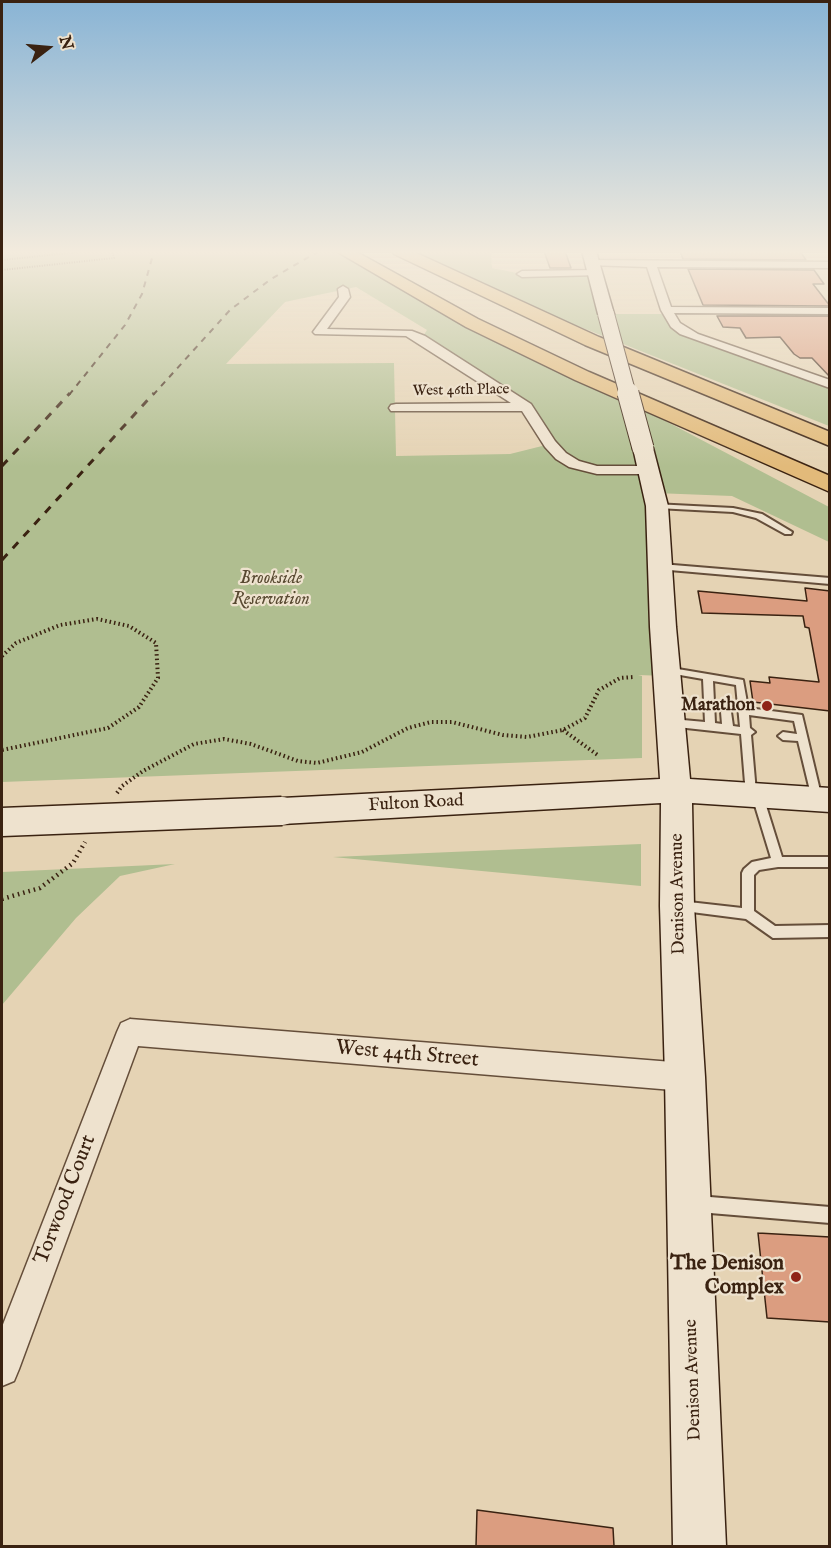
<!DOCTYPE html>
<style>
body{margin:0}
#map{position:relative;width:831px;height:1548px;overflow:hidden;background:#e5d3b4;font-family:"IM FELL English",serif}
canvas{display:block}
.frame{position:absolute;inset:0;border:3px solid #3a2211;pointer-events:none}
.north{position:absolute;left:18px;top:18px;width:60px;height:60px;-webkit-text-stroke:4px #eee2ce;paint-order:stroke;rotate:74deg;font-size:16px;font-weight:700;line-height:24px;text-align:center;color:#3a2211}
.north::after{content:'';display:block;margin:auto;width:21px;height:27px;background:#3a2211;clip-path:polygon(50% 0,100% 100%,50% 72%,0 100%)}
</style>
<div id="map">
<canvas width="831" height="1548"></canvas>
<div class="frame"></div>
<div class="north">N</div>
</div>
<script>
const ctx = document.querySelector('canvas').getContext('2d');
ctx.lineJoin = 'round';
function fillPath(path, color) { ctx.fillStyle = color; ctx.fill(path, 'evenodd'); }
const toPath = rows => new Path2D(rows.map(r => 'M' + r).join(''));
function strokePath(path, color, width, dash) { ctx.strokeStyle = color; ctx.lineWidth = width; ctx.lineCap = dash ? 'butt' : 'round'; ctx.setLineDash(dash || []); ctx.stroke(path); }
function drawText(font, color, halo, rows, align = 'center') {
  ctx.font = font + ' "IM FELL English",serif'; ctx.lineWidth = 4.5; ctx.setLineDash([]); ctx.textBaseline = 'middle'; ctx.strokeStyle = halo; ctx.fillStyle = color; for (const [text, x, y, turn = 0] of rows) {
    ctx.save(); ctx.translate(x, y); ctx.rotate((+turn || 0) * Math.PI / 180); ctx.textAlign = isNaN(turn) ? turn : align; if (halo) ctx.strokeText(text, 0, 0); ctx.fillText(text, 0, 0); ctx.restore();
  }
}
fillPath(toPath([
 [2,251,314,251,348,254,829,507,829,542,732,496,655,493,667,676,638,675,642,676,642,758,2,782],
 [356,287,427,330,421,339,526,407,550,444,510,454,396,456,394,363,226,364,285,302],
 [407,251,491,251,492,268,522,274,595,273,607,314,669,314,675,325,829,384,829,426,450,275],
 [641,844,641,886,333,857],
 [175,864,120,876,76,918,2,1005,2,872]
]), '#b0be90');
const building = toPath([
 [544,251,565,251,571,268,550,268,544,251],
 [680,251,800,251,806,260,683,259,680,251],
 [688,269,814,270,824,284,813,284,830,306,703,305,688,269],
 [717,316,830,316,830,377,812,358,800,358,794,354,780,337,746,338,740,328,723,327,717,316],
 [805,588,830,591,830,711,753,702,750,681,770,683,769,677,819,682,809,628,805,627,803,616,702,613,698,591,807,601,805,588],
 [758,1233,830,1237,830,1322,767,1318,758,1233],
 [477,1510,613,1528,614,1546,476,1546,477,1510]
]);
fillPath(building, '#db9d80');
strokePath(building, '#3a2211', 1.5);
const lane = toPath([
 [654,504,733,508,762,514,792,532,791,534,785,534,756,518,733,512,657,508,653,506,654,504],
 [661,564,830,578,830,584,658,569,658,565,661,564],
 [666,667,743,680,748,708,802,715,822,799,821,802,817,803,813,802,812,799,798,741,783,740,778,736,783,732,797,734,794,721,749,715,750,728,755,732,751,735,756,792,762,793,763,796,782,857,830,857,830,867,778,867,759,870,754,875,754,911,775,926,830,925,830,937,773,938,746,919,676,910,674,906,676,902,680,901,742,908,742,873,744,869,752,862,771,858,753,799,747,798,746,795,741,734,668,726,667,723,672,719,705,722,703,679,663,672,661,670,666,667],
 [713,681,736,685,740,727,733,726,731,712,726,708,721,712,722,724,715,723,713,681],
 [698,1196,830,1207,830,1223,698,1212,693,1209,690,1204,693,1199,698,1196]
]);
const street = toPath([
 [592,260,830,262,830,268,657,267,671,307,830,308,830,314,674,313,680,323,698,334,830,380,830,388,680,334,671,327,661,310,647,267,588,265,587,263,592,260],
 [595,270,599,271,599,275,522,277,517,274,522,271,595,270],
 [343,286,348,289,350,297,327,329,412,331,425,336,531,404,555,441,566,453,579,461,597,466,649,466,656,470,649,474,597,474,569,467,556,459,545,447,522,411,391,411,389,408,391,405,396,404,511,403,406,336,315,334,313,332,339,297,338,289,343,286],
 [130,1019,685,1063,695,1067,699,1077,695,1087,685,1091,138,1046,19,1369,14,1381,2,1386,2,1327,117,1032,121,1023,130,1019]
]);
const secondary = toPath([
 [582,251,596,251,614,314,612,317,606,319,598,314,582,251],
 [643,442,650,444,653,448,668,506,676,627,690,779,830,788,830,812,692,803,694,906,705,1077,726,1546,673,1546,665,1077,660,906,661,803,282,824,271,820,266,811,271,802,282,798,660,779,650,627,646,506,633,448,636,444,643,442]
]);
const highway = toPath([
 [336,251,355,251,478,319,589,372,830,476,830,492,575,380,466,327,336,251],
 [392,251,412,251,599,337,830,432,830,446,585,345,394,254,392,251]
]);
strokePath(lane, '#654e3a', 4);
strokePath(street, '#654e3a', 3);
strokePath(secondary, '#3a2211', 3);
strokePath(highway, '#3a2211', 3);
strokePath(toPath([
 [2,260,88,251],
 [2,270,114,258,112,251]
]), '#3a2211', 2, [1, 1.5]);
strokePath(toPath([
 [2,656,16,643,60,625,97,619,129,626,156,643,158,678,139,707,108,728,2,750],
 [563,730,599,756],
 [117,793,122,786,143,771,194,744,224,739,251,744,298,761,317,763,362,752,408,728,431,722,452,722,503,735,527,737,563,730,585,718,599,690,620,678,633,677]
]), '#3a2211', 4, [1.5, 3]);
strokePath(toPath([
 [2,899,40,888,73,863,85,842]
]), '#3a2211', 4.5, [1.5, 4]);
fillPath(lane, '#eee2ce');
fillPath(street, '#eee2ce');
fillPath(secondary, '#eee2ce');
fillPath(highway, '#e2ba7a');
strokePath(toPath([
 [69,395,125,325,142,294,154,251],
 [153,395,230,310,271,279,319,251]
]), '#3a2211', 2, [6, 6]);
strokePath(toPath([
 [2,466,70,393],
 [2,560,154,393]
]), '#3a2211', 3, [8, 8]);
const secondaryBridgeFar2 = toPath([
 [606,314,628,395]
]);
const secondaryBridgeFar1 = toPath([
 [628,393,643,448]
]);
const secondaryBridge = toPath([
 [2,822,282,811]
]);
strokePath(secondaryBridgeFar2, '#3a2211', 18, []);
strokePath(secondaryBridgeFar1, '#3a2211', 23, []);
strokePath(secondaryBridge, '#3a2211', 31, []);
strokePath(secondaryBridgeFar2, '#eee2ce', 16);
strokePath(secondaryBridgeFar1, '#eee2ce', 21);
strokePath(secondaryBridge, '#eee2ce', 28);
const sky = ctx.createLinearGradient(0, 0, 0, 467);
sky.addColorStop(0, '#89b4d5');
sky.addColorStop(0.54, '#f3ebdd');
sky.addColorStop(1, '#f3ebdd00');
ctx.fillStyle = sky;
ctx.fillRect(0, 0, 831, 467);
for (const [x, y, r, color] of [
 [767,706,6,"#8f2418"],
 [796,1277,6,"#8f2418"]
]) { const dot = new Path2D(); dot.arc(x, y, r, 0, 2 * Math.PI); ctx.fillStyle = color; ctx.fill(dot); strokePath(dot, '#eee2ce', 2); }
drawText('15px', '#3a2211', '#eee2ce', [
 ["West 46th Place",461,391,-1]
]);
drawText('italic 18px', '#584931', '#eee2ce', [
 ["Brookside",271,579],
 ["Reservation",271,600]
]);
drawText('bold 18px', '#3a2211', '#eee2ce', [
 ["Marathon",755,706]
], 'right');
drawText('18px', '#3a2211', '#eee2ce', [
 ["Fulton Road",416,804,-3],
 ["Denison Avenue",679,894,-91],
 ["Denison Avenue",694,1380,-92]
]);
drawText('21px', '#3a2211', '#eee2ce', [
 ["West 44th Street",407,1055,5],
 ["Torwood Court",66,1200,-69]
]);
drawText('bold 21px', '#3a2211', '#eee2ce', [
 ["The Denison",784,1265],
 ["Complex",784,1289]
], 'right');
</script>
